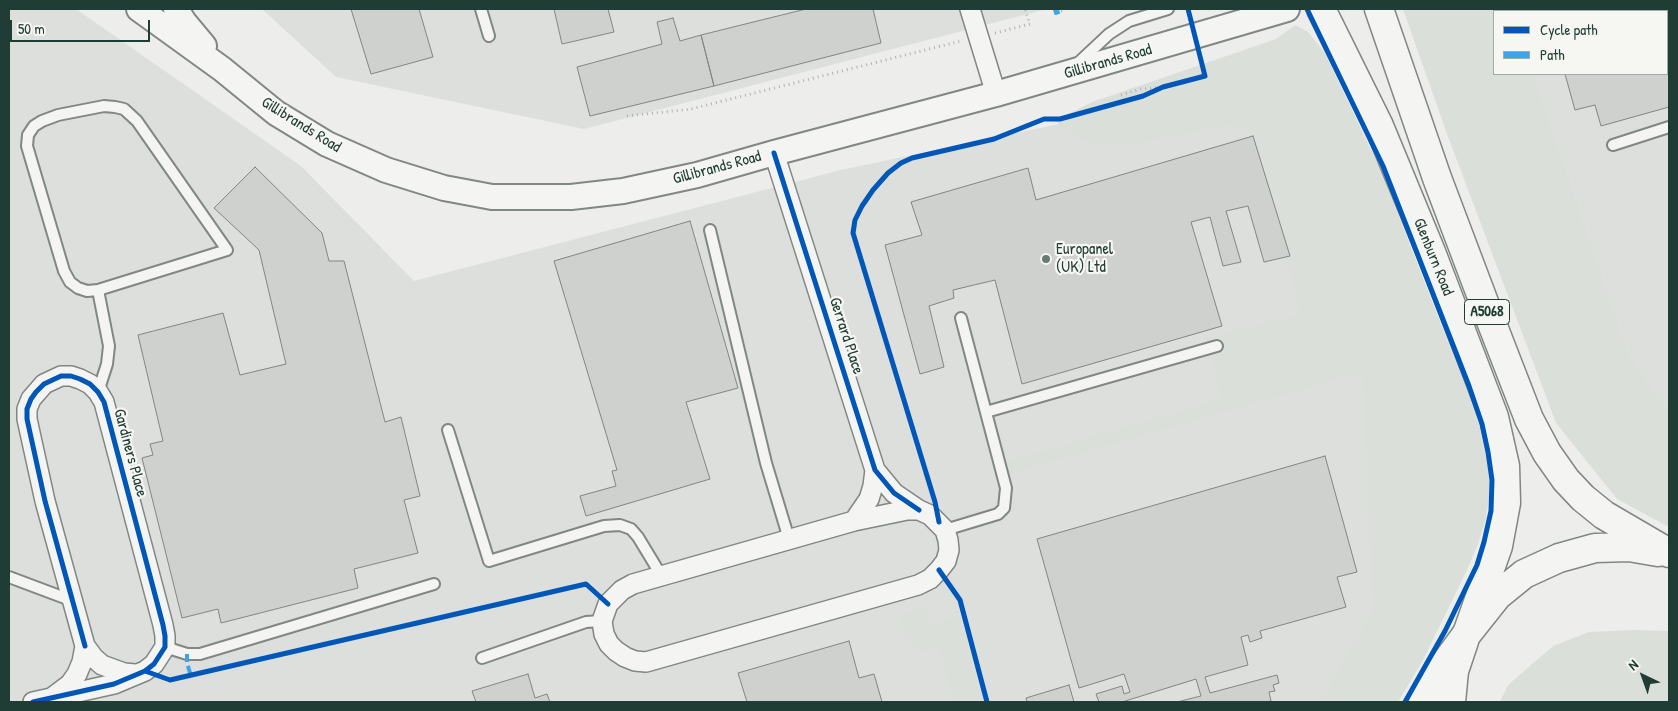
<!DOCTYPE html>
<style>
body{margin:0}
#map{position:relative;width:1678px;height:711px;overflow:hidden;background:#edeeeb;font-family:"Patrick Hand",sans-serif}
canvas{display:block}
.frame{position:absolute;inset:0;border:10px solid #1f3d34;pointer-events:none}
.legend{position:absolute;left:1493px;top:10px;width:175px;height:65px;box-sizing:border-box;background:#f6f6f2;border:1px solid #a0aca6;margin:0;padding:6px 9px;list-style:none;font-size:15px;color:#1f3d34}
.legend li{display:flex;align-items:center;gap:10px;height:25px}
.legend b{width:25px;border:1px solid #a0aca6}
.north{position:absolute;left:1618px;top:651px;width:50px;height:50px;-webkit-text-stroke:4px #f6f6f2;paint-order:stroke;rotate:318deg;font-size:14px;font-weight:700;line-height:20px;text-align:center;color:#1f3d34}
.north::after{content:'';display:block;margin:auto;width:18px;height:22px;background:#1f3d34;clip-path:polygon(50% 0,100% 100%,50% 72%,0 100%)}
.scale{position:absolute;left:10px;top:20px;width:140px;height:22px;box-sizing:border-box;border:2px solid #1f3d34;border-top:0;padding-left:6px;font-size:15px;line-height:18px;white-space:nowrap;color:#1f3d34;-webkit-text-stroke:4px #f6f6f2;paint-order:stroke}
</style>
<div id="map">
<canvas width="1678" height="711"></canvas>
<div class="frame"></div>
<ul class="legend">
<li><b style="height:6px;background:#0057b8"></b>Cycle path</li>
<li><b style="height:6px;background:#3da4eb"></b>Path</li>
</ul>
<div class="north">N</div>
<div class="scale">50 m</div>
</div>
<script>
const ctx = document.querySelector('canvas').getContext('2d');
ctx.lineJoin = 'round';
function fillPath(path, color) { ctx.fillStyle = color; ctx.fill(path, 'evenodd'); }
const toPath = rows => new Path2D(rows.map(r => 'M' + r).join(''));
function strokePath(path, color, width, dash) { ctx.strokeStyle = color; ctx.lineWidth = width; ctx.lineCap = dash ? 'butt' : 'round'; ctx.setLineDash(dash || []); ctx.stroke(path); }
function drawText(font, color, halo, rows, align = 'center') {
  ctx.font = font + ' "Patrick Hand",sans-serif'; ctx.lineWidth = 4.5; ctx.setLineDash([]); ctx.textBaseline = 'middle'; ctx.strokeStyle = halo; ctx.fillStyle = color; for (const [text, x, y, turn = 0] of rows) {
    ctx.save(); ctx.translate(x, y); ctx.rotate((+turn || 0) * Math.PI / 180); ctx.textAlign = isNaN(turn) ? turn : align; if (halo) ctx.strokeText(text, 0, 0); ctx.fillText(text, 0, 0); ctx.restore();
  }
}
fillPath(toPath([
 [9,9,76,9,301,166,414,281,841,170,1278,78,1366,377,1375,612,1325,702,9,702],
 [262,9,1047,9,584,129,336,77],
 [1514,9,1669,9,1669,409,1628,352,1535,74,1667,74,1667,11,1515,11]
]), '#dcdfdb');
fillPath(toPath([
 [1403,9,1514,9,1515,11,1494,11,1494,74,1535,74,1628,352,1669,409,1669,527,1617,499,1556,423,1447,134],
 [1295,25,1308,32,1325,53,1381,171,1477,416,1487,449,1490,474,1489,496,1486,518,1478,544,1467,570,1422,662,1398,702,1321,702,1373,611,1364,378,1361,372,1011,473,1007,462,1223,399,1207,338,1302,314,1253,132,1233,124,1133,143,1094,144,1076,136,1055,121,1092,102,1276,39],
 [925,608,930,625,958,616,982,702,956,702,939,648,923,651,916,649,910,643,905,635,900,616],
 [1635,630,1669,631,1669,702,1500,702,1508,685,1553,646,1589,632]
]), '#dadfda');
const building = toPath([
 [351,9,419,9,433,57,371,74,351,9],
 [554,9,608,9,614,32,562,44,554,9],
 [806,9,873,9,881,43,714,86,701,35,806,9],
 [1552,9,1669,9,1669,107,1601,126,1595,105,1575,110,1565,74,1667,74,1667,11,1547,11,1552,9],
 [673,18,680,41,701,35,714,86,590,116,577,67,662,44,657,22,673,18],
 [1253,136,1290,256,1264,262,1248,206,1226,211,1241,262,1223,266,1210,217,1191,222,1222,326,1022,384,995,280,953,290,954,298,929,306,944,367,920,374,885,245,922,235,911,202,1028,168,1036,200,1253,136],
 [255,167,322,233,329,261,344,261,385,422,401,417,420,496,404,500,418,553,354,569,358,588,221,623,218,609,182,618,142,458,153,455,150,444,163,441,138,335,223,313,240,375,286,364,259,250,214,208,255,167],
 [690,221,738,388,686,402,710,479,586,516,580,496,616,486,612,471,617,470,554,261,690,221],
 [1325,456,1357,572,1337,577,1346,607,1260,631,1262,638,1250,642,1248,635,1241,637,1248,665,1205,677,1210,693,1277,675,1279,683,1273,685,1275,691,1269,692,1271,701,1266,702,1177,702,1201,696,1196,679,1122,702,1099,702,1096,694,1122,686,1124,694,1130,692,1124,674,1079,688,1037,539,1325,456],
 [849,641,859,678,874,674,882,702,747,702,738,673,849,641],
 [528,674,535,698,547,694,550,702,476,702,472,691,528,674],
 [1069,685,1074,702,1027,702,1026,698,1069,685]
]);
fillPath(building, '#cfd1cf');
strokePath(building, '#818784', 1);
const service = toPath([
 [481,9,489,36],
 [1077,64,1109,34,1129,21,1168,9],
 [104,106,115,107,124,109,137,121,227,250,98,290,87,291,78,288,70,282,64,271,27,146,28,135,34,126,42,121,58,115,104,106],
 [1613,145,1669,127],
 [710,230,766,463,789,539],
 [98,290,109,346,107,364,98,392],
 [986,412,1217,346],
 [448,430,489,561,604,526,620,525,631,529,638,537,661,575],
 [945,530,998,514,1004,508,1006,488,961,318],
 [9,577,73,601],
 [165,647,187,654,200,654,434,584],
 [482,658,586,622,602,621]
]);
const minor = toPath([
 [970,9,996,94],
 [774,153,875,470,894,493,919,510],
 [907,510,919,510,930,515,945,530,948,540,949,550,946,561,939,570,930,579,918,585,646,662,635,661,625,657,616,651,609,644,604,634,602,621,608,604,622,590,633,584,854,521,907,510],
 [854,521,869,499,873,486,875,470],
 [54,696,70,684,77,674,82,662,85,646],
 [33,702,114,684,145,671,154,664,165,647,165,636,163,625,104,402,98,392,90,384,80,379,71,376,61,376,44,384,31,399,27,409,27,419,45,501,85,646,94,658,102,665,124,673,135,674]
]);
const tertiary = toPath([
 [139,9,222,69,276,113,327,144,386,170,444,188,492,197,571,197,623,191,697,175,774,153,996,94,1287,9],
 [176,9,184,22,204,46]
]);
const primary = toPath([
 [1321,9,1379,126,1431,252,1494,417,1505,466,1506,503,1498,546,1468,631],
 [1379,9,1437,178,1491,321,1529,419,1547,453,1566,480,1583,498,1604,515,1669,553],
 [1451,702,1454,671,1466,635,1497,596,1524,574,1559,558,1595,548,1629,547,1658,552]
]);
const motorway = toPath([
 [1423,702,1441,669,1466,635]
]);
strokePath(service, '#818784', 14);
strokePath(minor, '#818784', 22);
strokePath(tertiary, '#818784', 28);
strokePath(primary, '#818784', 31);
strokePath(motorway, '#818784', 31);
strokePath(toPath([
 [1061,11,1065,10],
 [995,33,1030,24,1025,9],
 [1121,95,1141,89,1163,87],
 [627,116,691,109,961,41]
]), '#afb2b0', 3, [1, 4]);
strokePath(service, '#f4f4f2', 10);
strokePath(minor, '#f4f4f2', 19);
strokePath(tertiary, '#f4f4f2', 24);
strokePath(primary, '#f4f4f2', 28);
strokePath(motorway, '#f4f4f2', 28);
strokePath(toPath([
 [1055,9,1056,13,1061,11],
 [187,654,187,663,191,676]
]), '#3da4eb', 4, [8, 4]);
strokePath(toPath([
 [1307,9,1383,166,1469,386,1482,424,1488,452,1492,480,1491,511,1484,542,1477,565,1445,631,1405,702],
 [774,153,875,470,894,493,919,510],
 [939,522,935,502,853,233,855,220,862,206,873,190,888,173,901,163,912,158,994,139,1044,119,1060,119,1143,96,1163,87,1205,76,1188,9],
 [939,570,960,600,987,702],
 [145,671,170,680,586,584,608,604],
 [33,702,114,684,145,671,154,664,165,647,165,636,163,625,104,402,98,392,90,384,80,379,71,376,61,376,44,384,36,392,31,399,27,409,27,419,45,501,85,646]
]), '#0057b8', 5);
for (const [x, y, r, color] of [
 [1046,259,5,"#677b74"]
]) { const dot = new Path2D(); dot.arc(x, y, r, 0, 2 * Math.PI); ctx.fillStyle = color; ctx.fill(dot); strokePath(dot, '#f6f6f2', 2); }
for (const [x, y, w] of [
 [1487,312,45]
]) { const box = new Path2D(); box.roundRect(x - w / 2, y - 12.5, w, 25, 4); ctx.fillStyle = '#f6f6f2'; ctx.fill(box); strokePath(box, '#1f3d34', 1); }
drawText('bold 15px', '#1f3d34', null, [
 ["A5068",1487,312]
]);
drawText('16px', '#1f3d34', '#f6f6f2', [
 ["Gillibrands Road",1108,62,-16],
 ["Gillibrands Road",301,125,32],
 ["Gillibrands Road",717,168,-15],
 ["Glenburn Road",1433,257,68],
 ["Gerrard Place",846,336,72],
 ["Gardiners Place",130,453,75]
]);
drawText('16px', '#1f3d34', '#f6f6f2', [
 ["Europanel",1056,250],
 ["(UK) Ltd",1056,268]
], 'left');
</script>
